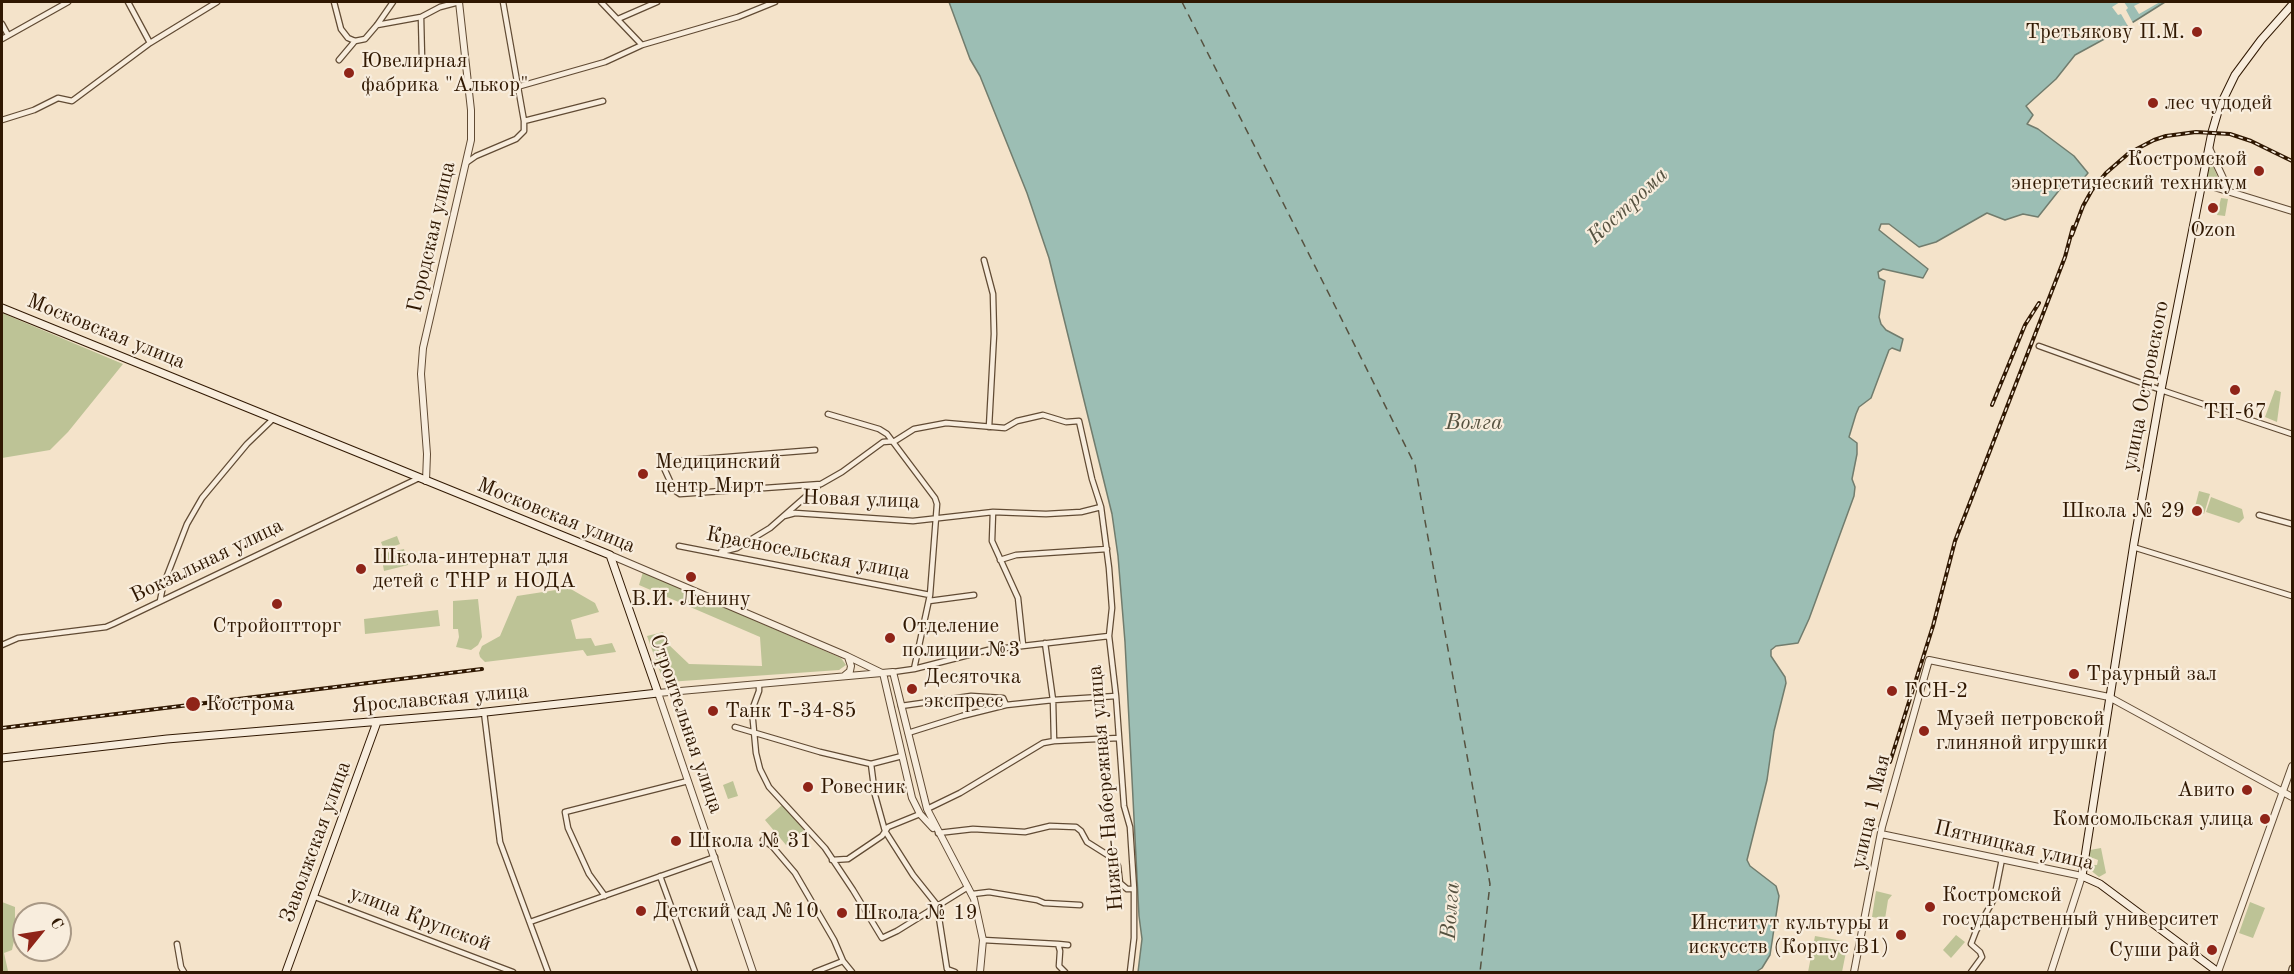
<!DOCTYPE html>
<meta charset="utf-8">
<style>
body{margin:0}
#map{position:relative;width:2294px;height:974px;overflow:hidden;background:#f4e3ca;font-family:"Old Standard TT",serif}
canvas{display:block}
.frame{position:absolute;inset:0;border:3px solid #301802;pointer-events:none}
.north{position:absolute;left:12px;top:902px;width:60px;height:60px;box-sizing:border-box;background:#f8eddd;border:2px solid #a89885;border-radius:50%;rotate:60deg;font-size:16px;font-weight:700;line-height:24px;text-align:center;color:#301802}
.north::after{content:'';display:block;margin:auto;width:21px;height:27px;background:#8f2418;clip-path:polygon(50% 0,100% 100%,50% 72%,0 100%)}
</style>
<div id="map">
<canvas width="2294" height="974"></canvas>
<div class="frame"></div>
<div class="north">С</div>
</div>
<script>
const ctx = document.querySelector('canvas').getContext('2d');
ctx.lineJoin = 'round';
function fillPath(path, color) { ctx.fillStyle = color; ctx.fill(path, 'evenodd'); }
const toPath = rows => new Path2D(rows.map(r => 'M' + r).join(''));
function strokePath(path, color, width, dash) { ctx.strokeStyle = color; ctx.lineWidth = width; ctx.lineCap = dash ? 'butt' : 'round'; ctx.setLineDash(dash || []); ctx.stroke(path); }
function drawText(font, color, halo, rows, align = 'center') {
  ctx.font = font + ' "Old Standard TT",serif'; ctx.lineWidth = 4.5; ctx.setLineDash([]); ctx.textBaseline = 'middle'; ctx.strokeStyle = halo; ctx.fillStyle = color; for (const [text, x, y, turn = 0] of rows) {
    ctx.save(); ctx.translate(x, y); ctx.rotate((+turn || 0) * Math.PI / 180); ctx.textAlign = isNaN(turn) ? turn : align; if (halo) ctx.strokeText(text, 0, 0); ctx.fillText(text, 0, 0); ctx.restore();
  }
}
fillPath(toPath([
 [2211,161,2221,185,2222,186,2206,180],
 [2221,198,2228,199,2225,216,2217,215],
 [2,313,123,364,68,432,50,450,2,458],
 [2275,390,2281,392,2277,422,2265,417],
 [2199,491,2210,494,2204,514,2194,511],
 [2211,497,2242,509,2244,518,2239,523,2206,512],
 [397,536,400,544,384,550,381,542],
 [404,549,408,565,384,571,381,554],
 [643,572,841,658,846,665,839,670,668,682,663,680,647,636,663,632,668,644,689,664,762,666,760,637,639,585],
 [569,588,595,603,599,612,571,620,576,639,591,638,595,646,612,643,616,652,587,656,583,650,485,662,480,657,479,653,482,646,500,636,517,596],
 [478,599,482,637,478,645,471,650,456,647,459,637,458,629,453,629,453,601],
 [438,610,440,626,365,634,364,619],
 [733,781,738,796,728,799,723,785],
 [782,805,804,830,786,845,765,820],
 [2101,848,2106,873,2099,877,2089,869,2092,865,2097,865,2098,860,2093,858,2088,862,2090,850],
 [1876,891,1892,895,1888,900,1885,919,1872,917],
 [2,902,15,907,15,936,12,950,4,953,8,971,13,972,2,972],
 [2250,902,2265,908,2253,938,2239,933],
 [1956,935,1965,942,1951,958,1943,950],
 [1815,936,1848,942,1842,972,1808,972]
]), '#bdc396');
const water = toPath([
 [949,2,2165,2,2119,31,2075,55,2056,79,2026,106,2033,115,2027,124,2038,129,2074,156,2088,173,2083,179,2068,179,2038,217,2023,214,2005,220,1987,213,1936,242,1919,247,1889,224,1881,224,1879,230,1928,269,1923,278,1883,269,1878,272,1879,278,1885,281,1879,317,1881,324,1886,330,1903,339,1900,351,1892,348,1889,350,1871,398,1859,407,1856,414,1849,437,1857,443,1857,454,1852,479,1855,487,1854,496,1809,619,1798,643,1776,646,1771,650,1771,656,1785,677,1786,683,1774,731,1767,780,1747,860,1750,866,1776,886,1779,896,1770,955,1762,968,1756,972,1138,972,1142,939,1139,916,1125,642,1118,556,1112,514,1049,258,1027,193,980,76,970,59,949,2]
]);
fillPath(water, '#9cbeb4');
strokePath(water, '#717c6d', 1.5);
fillPath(toPath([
 [2120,2,2124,2,2128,8,2126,10,2134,25,2129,28,2121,14,2118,15,2112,7],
 [2142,2,2160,2,2139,14,2134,6]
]), '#f4e3ca');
strokePath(toPath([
 [1182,2,1415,465,1490,884,1480,972]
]), '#565240', 1.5, [8, 6]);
const minor = toPath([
 [128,2,150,43],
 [334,2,341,29,348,38,355,41],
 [601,2,642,45],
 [421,17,422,59],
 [618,19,657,2],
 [2,24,8,35],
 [377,25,421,17,440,7,459,2],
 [2,39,68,2],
 [355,41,365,39,377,25,393,2],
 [339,60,355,41],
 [517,87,605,62,642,45,738,17,775,2],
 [2,120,34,110,58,98,72,101,150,43,217,2],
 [524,121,603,101],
 [466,163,476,156,516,139,524,131,524,121,503,2],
 [984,260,993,294,994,334,989,427],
 [2039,346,2161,390,2292,434],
 [828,414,879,429,887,434,935,498,937,504,930,595,914,669],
 [815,450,676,461,664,468,674,490,680,494,821,484,842,472,883,442,895,441,914,429,946,423,1005,428,1017,421,1043,415,1066,422,1079,421,1092,479,1101,507,1109,568,1112,608,1109,636,1116,696,1124,806,1130,827,1134,889,1134,938,1130,972],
 [993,512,992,541,1018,598,1023,645],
 [2259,515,2292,524],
 [784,516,795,513,913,521,993,512,1046,514,1081,512,1101,507],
 [679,546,930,595],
 [2133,547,2292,596],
 [721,552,737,548,770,528,819,485],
 [1000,560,1016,555,1107,549],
 [160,601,163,586,187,524,202,498,247,444,274,418],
 [929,601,974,595],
 [1045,643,1053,700,1054,741],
 [2,645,18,638,106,627,113,624,419,478],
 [893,672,914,669,988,650,1109,636],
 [759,684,759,691,752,710,753,721,756,753,760,769,769,787,825,848,853,890,882,938,897,931,968,887],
 [901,706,971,696,1003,698,1006,705],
 [484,712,500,842,548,972],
 [735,727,820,752,871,764,902,756],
 [908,733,962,716,1006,705,1053,700,1116,696],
 [871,764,875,795,885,831,913,875,937,905,947,969,955,972],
 [927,809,960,793,1043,743,1054,741,1119,738],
 [938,833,973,829,1025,832,1050,826,1076,827,1081,831,1087,842,1114,859,1118,866,1120,883,1127,889,1134,889],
 [763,840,772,846,795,873,834,940,843,961,852,972],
 [832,860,848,859,882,836,888,827,920,814],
 [660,876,695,972],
 [973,894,989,892,1037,900,1044,903,1080,905],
 [605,896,589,874,568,828,565,812,688,781],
 [315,897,513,972],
 [530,922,715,857],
 [983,940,1058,944,1060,951,1059,966,1065,972],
 [177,944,181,967,184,972],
 [1058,944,1068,945],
 [815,972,843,961],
 [1971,972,1982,957,1980,952,1971,944,1976,931,1994,899,2002,859],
 [2291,972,2292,968]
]);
const tertiary = toPath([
 [2209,148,2229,191],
 [2201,183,2292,211],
 [426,481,427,454,421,374,423,348,471,140,471,110,459,2],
 [610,555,847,656,882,673],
 [883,673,912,798,920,814,933,828],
 [844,676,850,671,851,666,848,657],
 [1881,834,2082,876,2051,972],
 [753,972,658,693,893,672,927,809,974,899,983,940,980,972],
 [1854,972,1882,827,1929,660,2109,697,2292,797],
 [2218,972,2292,766]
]);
const secondary = toPath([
 [2,308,610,555,658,693,477,713,167,739,2,758],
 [286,972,377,722],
 [2218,972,2100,884,2082,876,2134,543,2161,390,2212,132,2219,108,2235,75,2261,40,2292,5]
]);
strokePath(minor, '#614b34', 7);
strokePath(tertiary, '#614b34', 8);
strokePath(secondary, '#301802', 9);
strokePath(minor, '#f8eddd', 4.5);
strokePath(tertiary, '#f8eddd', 6);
strokePath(secondary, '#f8eddd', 7);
const rail = toPath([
 [2072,235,2083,206,2092,190,2106,173,2129,153,2154,140,2166,136,2196,132,2230,134,2251,141,2292,161],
 [1992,405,2025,325,2039,303],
 [2,728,482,669],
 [1890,762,1933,626,1955,541,2065,257,2073,227]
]);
strokePath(rail, '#301802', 4);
strokePath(rail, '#f8eddd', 1.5, [4.5]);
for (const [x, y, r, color] of [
 [2197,32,6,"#8f2418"],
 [349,73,6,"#8f2418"],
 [2153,103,6,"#8f2418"],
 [2259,171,6,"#8f2418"],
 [2213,208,6,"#8f2418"],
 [2235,390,6,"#8f2418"],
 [643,474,6,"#8f2418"],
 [2197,511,6,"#8f2418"],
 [361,569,6,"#8f2418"],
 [691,577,6,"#8f2418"],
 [277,604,6,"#8f2418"],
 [890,638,6,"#8f2418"],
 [2074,674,6,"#8f2418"],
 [912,689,6,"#8f2418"],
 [1892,691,6,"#8f2418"],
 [193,704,8,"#8f2418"],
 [713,711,6,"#8f2418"],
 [1924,731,6,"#8f2418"],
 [808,787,6,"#8f2418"],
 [2247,790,6,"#8f2418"],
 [2265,819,6,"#8f2418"],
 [676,841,6,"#8f2418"],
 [1930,907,6,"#8f2418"],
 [641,911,6,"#8f2418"],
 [842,913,6,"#8f2418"],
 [1901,935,6,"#8f2418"],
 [2212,950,6,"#8f2418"]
]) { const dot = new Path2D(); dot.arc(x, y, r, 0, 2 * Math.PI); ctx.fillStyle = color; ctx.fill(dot); strokePath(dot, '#f8eddd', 2); }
drawText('21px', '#301802', '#f8eddd', [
 ["Третьякову П.М.",2185,32,"right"],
 ["Ювелирная",361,61],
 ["фабрика \"Алькор\"",361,85],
 ["лес чудодей",2165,103],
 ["Костромской",2247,159,"right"],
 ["энергетический техникум",2247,183,"right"],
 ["Ozon",2213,230,"center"],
 ["ТП-67",2235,412,"center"],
 ["Медицинский",655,462],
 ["центр Мирт",655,486],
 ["Школа № 29",2185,511,"right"],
 ["Школа-интернат для",373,557],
 ["детей с ТНР и НОДА",373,581],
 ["В.И. Ленину",691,599,"center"],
 ["Стройоптторг",277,626,"center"],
 ["Отделение",902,626],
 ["полиции №3",902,650],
 ["Траурный зал",2086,674],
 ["Десяточка",924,677],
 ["экспресс",924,701],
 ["ГСН-2",1904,691],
 ["Кострома",206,704],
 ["Танк Т-34-85",725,711],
 ["Музей петровской",1936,719],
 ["глиняной игрушки",1936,743],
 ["Ровесник",820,787],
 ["Авито",2235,790,"right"],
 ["Комсомольская улица",2253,819,"right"],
 ["Школа № 31",688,841],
 ["Костромской",1942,895],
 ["государственный университет",1942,919],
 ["Детский сад №10",653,911],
 ["Школа № 19",854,913],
 ["Институт культуры и",1889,923,"right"],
 ["искусств (Корпус В1)",1889,947,"right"],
 ["Суши рай",2200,950,"right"]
], 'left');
drawText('21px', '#301802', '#f8eddd', [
 ["Городская улица",432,237,-77],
 ["Московская улица",106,332,22],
 ["улица Островского",2146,386,-79],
 ["Новая улица",861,500,2],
 ["Московская улица",556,516,22],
 ["Красносельская улица",808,554,11],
 ["Вокзальная улица",207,561,-26],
 ["Ярославская улица",440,699,-5],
 ["Строительная улица",686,724,71],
 ["Нижне-Набережная улица",1106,788,-95],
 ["улица 1 Мая",1871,812,-77],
 ["Заволжская улица",316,842,-70],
 ["Пятницкая улица",2014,846,13],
 ["улица Крупской",420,919,21]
]);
drawText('italic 22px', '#565240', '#f8eddd', [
 ["Кострома",1628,206,-43],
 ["Волга",1474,423],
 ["Волга",1451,911,-86]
]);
</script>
